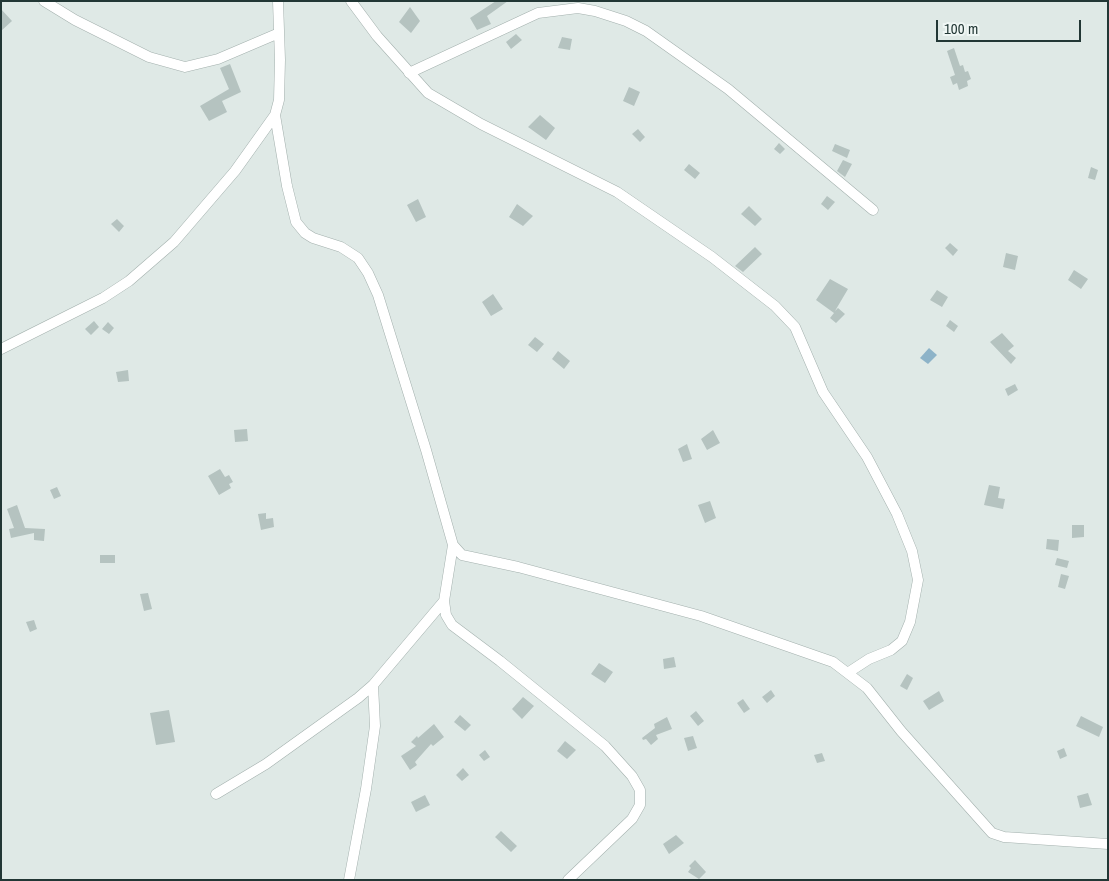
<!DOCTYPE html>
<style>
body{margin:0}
#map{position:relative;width:1109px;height:881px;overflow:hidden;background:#dfe9e6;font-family:"Archivo Narrow",sans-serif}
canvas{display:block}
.frame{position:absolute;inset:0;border:2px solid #223735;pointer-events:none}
.scale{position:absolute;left:936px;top:20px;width:145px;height:22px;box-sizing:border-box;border:2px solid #223735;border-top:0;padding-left:6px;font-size:15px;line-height:18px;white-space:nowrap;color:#223735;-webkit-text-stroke:4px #eff6f4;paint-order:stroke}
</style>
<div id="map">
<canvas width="1109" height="881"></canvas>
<div class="frame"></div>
<div class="scale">100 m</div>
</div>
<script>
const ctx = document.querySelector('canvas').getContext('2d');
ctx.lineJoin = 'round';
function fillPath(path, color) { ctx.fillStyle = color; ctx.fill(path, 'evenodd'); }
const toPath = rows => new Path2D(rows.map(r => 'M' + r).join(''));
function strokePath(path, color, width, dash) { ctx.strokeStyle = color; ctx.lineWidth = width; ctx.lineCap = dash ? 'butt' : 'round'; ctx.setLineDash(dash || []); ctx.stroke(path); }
fillPath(toPath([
 [929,348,937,355,928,364,920,358]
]), '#8db3c8');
fillPath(toPath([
 [496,1,508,1,487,16,491,24,477,30,470,18],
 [410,7,420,21,411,33,399,22],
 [1,9,12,21,1,31],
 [516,34,522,40,511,49,506,42],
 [562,37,572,39,570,50,558,48],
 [954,48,960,66,963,65,965,72,968,71,971,79,967,81,968,86,959,90,957,83,953,85,950,77,955,75,947,51],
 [230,64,241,92,222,101,227,112,209,121,200,106,229,89,220,68],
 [629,87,640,92,634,106,623,101],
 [540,115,555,128,546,140,528,127],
 [638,129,645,137,640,142,632,134],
 [779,143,785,149,780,154,774,149],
 [835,144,850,150,847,158,832,151],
 [843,160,852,164,845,177,837,171],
 [689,164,700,173,695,179,684,170],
 [1091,167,1098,170,1095,180,1088,178],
 [827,196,835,202,828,210,821,204],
 [418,199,426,217,416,222,407,205],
 [517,204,533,216,523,226,509,217],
 [749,206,762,219,755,226,741,214],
 [117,219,124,226,119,232,111,224],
 [950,243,958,250,953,256,945,248],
 [755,247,762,254,743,272,735,266],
 [1006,253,1018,256,1015,270,1003,267],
 [1074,270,1088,279,1081,289,1068,280],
 [830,279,848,289,835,311,838,308,845,314,836,323,830,318,834,313,816,300],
 [937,290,948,297,942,307,930,300],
 [493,294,503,309,491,316,482,302],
 [950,320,958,326,954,332,946,326],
 [94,321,99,327,91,335,85,329],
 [108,322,114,328,109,334,102,329],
 [1002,333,1014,346,1008,351,1016,358,1011,364,990,342],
 [535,337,544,344,537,352,528,345],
 [558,351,570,361,564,369,552,359],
 [128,370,129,381,118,382,116,372],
 [1015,384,1018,390,1008,396,1005,389],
 [247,429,248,441,235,442,234,430],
 [713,430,720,443,707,450,701,439],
 [687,444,692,459,683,462,678,449],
 [220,469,225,477,229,475,233,482,229,484,231,488,219,495,208,476],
 [989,485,1000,487,998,498,1005,499,1003,509,984,505],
 [57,487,61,496,54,499,50,490],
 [710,501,716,518,705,523,698,505],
 [17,505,25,528,45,529,44,541,34,540,34,533,11,538,9,529,14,528,7,509],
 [266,513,266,519,273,518,274,527,261,530,258,514],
 [1072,525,1084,525,1084,537,1072,538],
 [1047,539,1059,540,1058,551,1046,549],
 [100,555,115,555,115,563,100,563],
 [1057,558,1069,561,1067,568,1055,565],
 [1061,574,1069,576,1065,589,1058,587],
 [148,593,152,609,144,611,140,594],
 [34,620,37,629,30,632,26,622],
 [674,657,676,667,664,669,663,659],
 [599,663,613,672,605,683,591,674],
 [907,674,913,678,907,690,900,686],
 [771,690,775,696,767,703,762,697],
 [939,691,944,701,929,710,923,701],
 [523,697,534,706,522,719,512,709],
 [743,699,750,709,744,713,737,703],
 [169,710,175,742,156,745,150,713],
 [696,711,704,721,698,726,690,716],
 [460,715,471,725,465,731,454,722],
 [1081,716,1103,727,1099,737,1076,726],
 [667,717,672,729,656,735,658,739,651,745,646,739,643,740,642,738,655,728,654,724],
 [434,724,444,737,433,746,431,744,415,762,417,765,410,770,401,756,416,746,411,742,417,736,418,738],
 [693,736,697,748,688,751,684,738],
 [565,741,576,750,567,759,557,751],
 [1064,748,1067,756,1060,759,1057,751],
 [485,750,490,757,484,761,479,755],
 [822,753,825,761,817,763,814,755],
 [463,768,469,775,462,781,456,775],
 [1088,793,1092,805,1080,808,1077,796],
 [425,795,430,805,416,812,411,802],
 [501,831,517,846,511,852,495,837],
 [676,835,684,843,669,854,663,844],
 [695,860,706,872,699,879,688,872,691,868,689,866]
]), '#b5c3c0');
const minor = toPath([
 [44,1,75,20,149,57,185,67,218,59,279,33],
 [351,1,377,36,428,93,481,124,617,192,712,257,775,306,795,327,823,392,867,457,897,514,912,551,918,580,910,622,902,641,891,650,869,659,849,672],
 [409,73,538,13,578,8,595,11,626,21,646,31,728,89,873,210],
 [275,115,287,186,296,222,305,233,313,238,341,247,358,258,368,273,378,295,426,450,451,538,453,545,462,555,518,567,701,616,833,662,867,688,901,731,992,833,1004,837,1108,844],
 [1,349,103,298,129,281,174,242,235,171,275,115,279,100,280,60,278,1],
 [453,545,444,601,446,615,452,625,500,661,605,746,632,776,640,790,640,805,632,819,568,880],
 [216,794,266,764,358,698,373,685,444,601],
 [349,880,366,789,375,726,373,685]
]);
strokePath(minor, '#a3b0ad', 11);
strokePath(minor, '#fff', 10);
</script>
